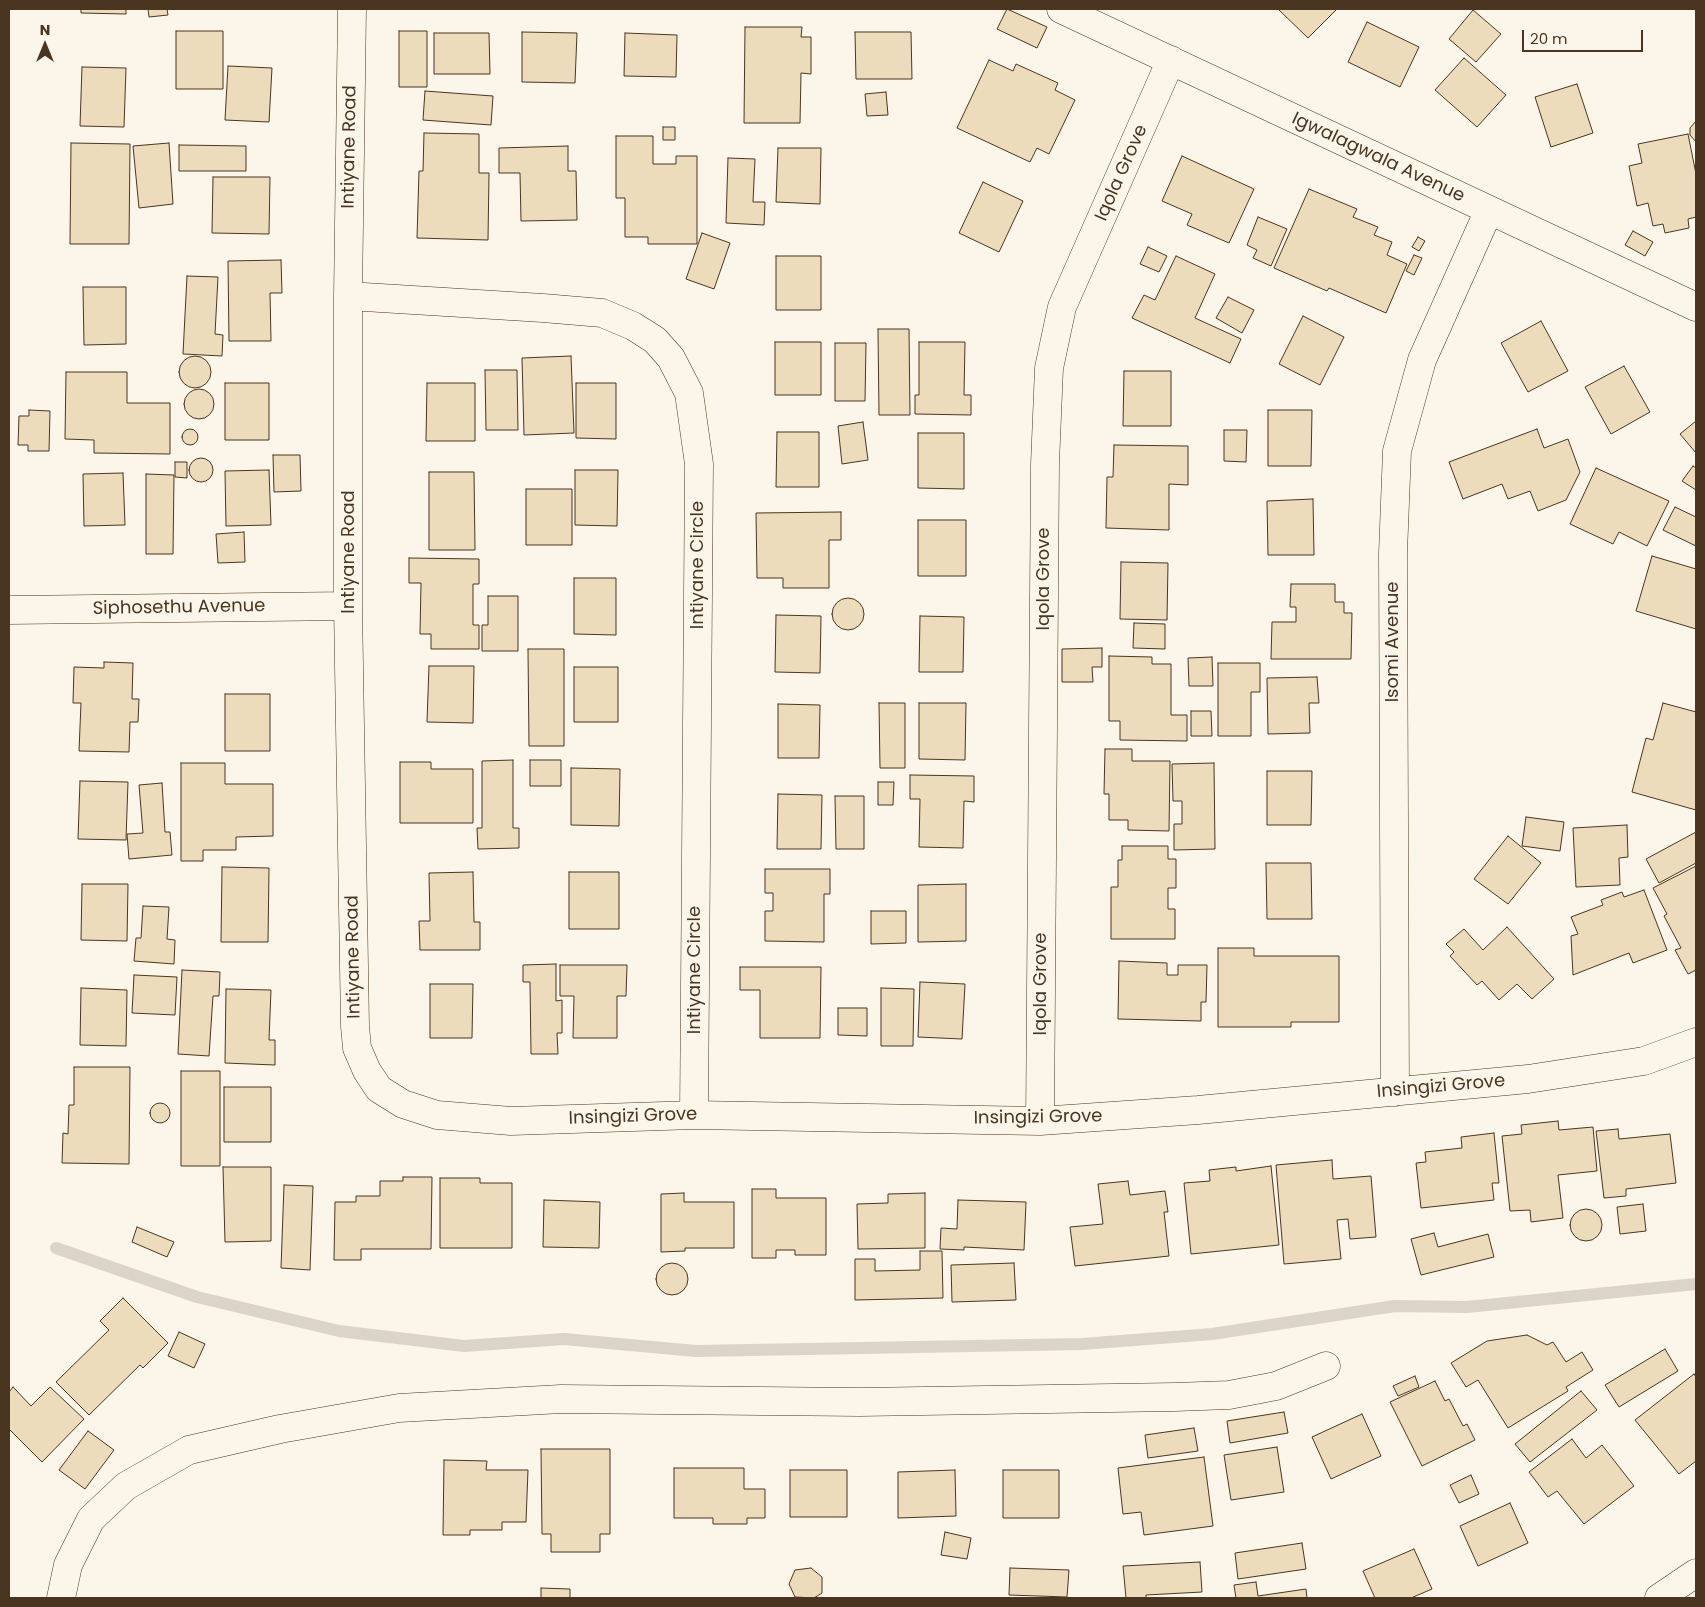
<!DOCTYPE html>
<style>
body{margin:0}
#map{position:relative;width:1705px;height:1607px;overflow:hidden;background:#fbf6e9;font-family:Poppins,sans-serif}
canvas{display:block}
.frame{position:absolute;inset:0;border:10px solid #4a3520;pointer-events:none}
.north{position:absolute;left:20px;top:20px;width:50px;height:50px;-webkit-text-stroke:4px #fbf6e9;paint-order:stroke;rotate:0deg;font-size:14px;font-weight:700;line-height:20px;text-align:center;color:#4a3520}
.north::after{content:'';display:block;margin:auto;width:18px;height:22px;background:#4a3520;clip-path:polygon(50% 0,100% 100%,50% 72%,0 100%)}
.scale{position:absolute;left:1522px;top:30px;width:121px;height:22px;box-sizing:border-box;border:2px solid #4a3520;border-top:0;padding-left:6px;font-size:15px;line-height:18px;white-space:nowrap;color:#4a3520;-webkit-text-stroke:4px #fbf6e9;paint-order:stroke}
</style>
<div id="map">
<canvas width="1705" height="1607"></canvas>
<div class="frame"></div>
<div class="north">N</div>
<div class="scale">20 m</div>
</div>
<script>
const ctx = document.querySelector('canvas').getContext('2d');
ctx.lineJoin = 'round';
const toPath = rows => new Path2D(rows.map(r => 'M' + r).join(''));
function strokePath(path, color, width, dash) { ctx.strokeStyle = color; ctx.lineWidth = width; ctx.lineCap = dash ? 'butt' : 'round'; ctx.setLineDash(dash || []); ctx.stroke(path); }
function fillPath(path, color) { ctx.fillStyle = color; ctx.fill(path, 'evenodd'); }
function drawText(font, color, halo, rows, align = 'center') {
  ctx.font = font + ' Poppins,sans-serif'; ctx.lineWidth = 4; ctx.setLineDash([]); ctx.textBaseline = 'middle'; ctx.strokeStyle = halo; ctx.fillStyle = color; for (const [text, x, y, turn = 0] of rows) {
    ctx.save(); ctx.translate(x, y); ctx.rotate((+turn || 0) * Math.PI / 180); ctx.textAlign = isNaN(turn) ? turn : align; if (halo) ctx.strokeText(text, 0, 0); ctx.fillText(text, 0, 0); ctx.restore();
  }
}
strokePath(toPath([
 [56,1248,197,1297,339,1331,464,1346,564,1339,696,1351,1082,1344,1212,1334,1395,1306,1467,1307,1696,1284]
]), '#dcd4c6', 12);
const building = toPath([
 [81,9,126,9,126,14,81,13,81,9],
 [148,9,167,9,168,15,149,17,148,9],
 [1007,9,1047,27,1037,48,997,29,1007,9],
 [1278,9,1337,9,1308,38,1278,9],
 [1473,10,1501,34,1476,62,1449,39,1473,10],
 [1367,22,1419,47,1400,87,1348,62,1367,22],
 [745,27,802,27,801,37,811,37,811,74,801,73,800,123,744,123,745,27],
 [176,31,223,31,223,89,176,89,176,31],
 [399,31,427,31,427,87,399,87,399,31],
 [522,32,577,33,575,83,522,82,522,32],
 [855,32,911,32,912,79,856,79,855,32],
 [434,33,489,33,490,74,434,74,434,33],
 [625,33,677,35,676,77,624,76,625,33],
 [1464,58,1506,95,1477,127,1435,90,1464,58],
 [989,60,1013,71,1016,64,1058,83,1055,90,1075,100,1049,154,1037,148,1030,162,957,128,989,60],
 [228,66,272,68,269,122,225,120,228,66],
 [82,67,126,68,124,127,80,126,82,67],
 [1577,84,1593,133,1551,147,1535,97,1577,84],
 [425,91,493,96,491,125,423,120,425,91],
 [886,92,888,115,867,116,865,94,886,92],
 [1696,121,1696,142,1690,135,1690,128,1696,121],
 [663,127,675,127,675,140,663,140,663,127],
 [424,133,479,134,479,173,489,173,488,240,417,238,419,171,423,171,424,133],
 [1688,134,1696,174,1696,217,1688,219,1689,228,1665,233,1663,224,1653,226,1648,203,1637,206,1629,166,1642,163,1638,144,1688,134],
 [616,136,653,136,653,164,676,164,676,156,697,156,697,244,648,244,648,237,625,237,625,198,616,198,616,136],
 [71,143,130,144,129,244,70,244,71,143],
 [169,143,173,204,139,208,133,146,169,143],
 [179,145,246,146,246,171,179,171,179,145],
 [568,146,568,171,576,171,577,220,521,221,520,173,499,173,499,148,568,146],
 [778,148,821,148,820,204,776,202,778,148],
 [1182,156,1254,189,1229,243,1187,225,1192,214,1162,201,1182,156],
 [728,158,755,159,753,202,765,202,764,225,726,223,728,158],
 [213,177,270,177,269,234,212,233,213,177],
 [983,182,1023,201,999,252,959,233,983,182],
 [1309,189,1357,209,1353,217,1378,227,1374,235,1392,242,1387,255,1407,264,1386,313,1329,288,1327,291,1274,268,1309,189],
 [1258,217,1287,229,1271,266,1253,258,1257,250,1247,245,1258,217],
 [1633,231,1653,242,1645,256,1625,245,1633,231],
 [702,233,730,243,714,289,686,279,702,233],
 [1418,237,1425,241,1419,251,1412,247,1418,237],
 [1148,247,1167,256,1159,272,1140,264,1148,247],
 [1414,255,1422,258,1414,275,1406,271,1414,255],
 [776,256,821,256,821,310,776,310,776,256],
 [1176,256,1215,274,1195,318,1241,339,1230,363,1132,318,1144,295,1155,300,1176,256],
 [281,260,282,293,270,293,271,341,229,341,228,261,281,260],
 [187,276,218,277,215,334,223,335,222,356,183,354,187,276],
 [83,287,126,287,126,344,84,345,83,287],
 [1228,297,1254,310,1242,333,1216,318,1228,297],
 [1303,316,1344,337,1320,385,1279,364,1303,316],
 [1541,321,1568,371,1528,392,1501,343,1541,321],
 [878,329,909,329,910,415,879,415,878,329],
 [775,342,821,342,821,395,775,395,775,342],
 [919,342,965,342,964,395,971,395,971,415,915,414,915,395,919,395,919,342],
 [835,343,866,343,865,401,835,401,835,343],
 [571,356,574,433,524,435,522,358,571,356],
 '179 372a16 16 0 1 1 32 0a16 16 0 1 1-32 0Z',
 [1624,366,1650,412,1611,434,1585,387,1624,366],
 [485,370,517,370,518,430,486,430,485,370],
 [1124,371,1171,371,1171,426,1123,426,1124,371],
 [66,372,127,372,127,403,170,403,170,454,94,453,94,440,65,439,66,372],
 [225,383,269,383,269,440,225,440,225,383],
 [427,383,475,383,475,441,426,441,427,383],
 [576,383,616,383,616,439,576,438,576,383],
 '184 404a15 15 0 1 1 30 0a15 15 0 1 1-30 0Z',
 [29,410,50,411,49,451,28,451,28,445,18,445,19,416,29,416,29,410],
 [1268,410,1312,410,1311,466,1268,466,1268,410],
 [1696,421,1696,453,1680,434,1696,421],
 [863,422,868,460,842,464,838,426,863,422],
 '182 437a8 8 0 1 1 16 0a8 8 0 1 1-16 0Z',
 [1537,429,1544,448,1568,439,1580,472,1566,500,1538,511,1530,491,1508,499,1502,484,1463,499,1449,462,1537,429],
 [1224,430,1247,430,1246,462,1224,461,1224,430],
 [777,432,819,432,819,487,776,487,777,432],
 [918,433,964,433,964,489,918,488,918,433],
 [1114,445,1188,446,1188,485,1169,484,1169,530,1106,528,1107,477,1113,477,1114,445],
 [273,455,300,455,301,491,274,492,273,455],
 '189 470a12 12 0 1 1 24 0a12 12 0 1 1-24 0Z',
 [175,462,187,462,187,478,175,477,175,462],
 [1693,466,1696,468,1696,490,1682,481,1693,466],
 [1596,468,1669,501,1647,546,1619,532,1613,544,1570,524,1596,468],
 [269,470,271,525,226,526,225,471,269,470],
 [575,470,618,470,617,526,575,525,575,470],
 [429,472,474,472,475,550,429,550,429,472],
 [123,473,125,525,84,526,83,474,123,473],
 [146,474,174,475,173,554,146,554,146,474],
 [526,489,572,489,572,545,526,545,526,489],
 [1313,499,1314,555,1268,555,1267,501,1313,499],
 [1675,507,1696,517,1696,546,1663,530,1675,507],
 [841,512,841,540,829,540,829,588,783,588,783,578,757,578,756,513,841,512],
 [918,520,966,520,966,576,918,576,918,520],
 [244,532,245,562,218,563,216,534,244,532],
 [1652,556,1696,569,1696,629,1636,611,1652,556],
 [409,558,479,559,479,584,473,584,473,625,479,625,479,649,431,649,431,634,420,634,421,583,409,583,409,558],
 [1121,562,1168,563,1167,620,1120,619,1121,562],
 [574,578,616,578,616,635,574,634,574,578],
 [1291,584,1335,584,1335,602,1344,602,1344,613,1352,613,1351,659,1271,659,1272,622,1296,622,1296,607,1290,607,1291,584],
 [488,596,518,596,518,651,482,651,482,625,488,625,488,596],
 '832 614a16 16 0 1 1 32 0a16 16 0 1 1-32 0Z',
 [776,615,821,616,820,673,775,672,776,615],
 [920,616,964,617,963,672,919,672,920,616],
 [1134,623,1165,624,1165,649,1133,648,1134,623],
 [1102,648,1102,667,1092,667,1093,682,1062,682,1062,649,1102,648],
 [528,649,564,649,564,746,529,746,528,649],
 [1109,656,1152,657,1152,664,1171,664,1171,715,1187,715,1187,741,1120,740,1120,721,1109,721,1109,656],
 [1212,657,1213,686,1189,686,1188,658,1212,657],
 [104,662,133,663,132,699,139,699,138,722,130,722,129,752,79,751,81,703,73,703,74,667,104,668,104,662],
 [1218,663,1260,663,1260,692,1251,692,1251,736,1218,736,1218,663],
 [429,666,474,666,473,723,427,722,429,666],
 [574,667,618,667,618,722,574,722,574,667],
 [1317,677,1319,703,1309,703,1310,733,1268,734,1267,678,1317,677],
 [225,694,270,694,270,751,225,751,225,694],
 [879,703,905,703,905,768,880,768,879,703],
 [919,703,966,703,965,760,919,759,919,703],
 [1663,703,1696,712,1696,810,1632,792,1646,738,1653,740,1663,703],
 [778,704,820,705,819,758,778,758,778,704],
 [1191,711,1211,711,1212,736,1191,736,1191,711],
 [1105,749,1132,749,1132,761,1170,761,1169,831,1128,830,1128,820,1109,820,1109,794,1104,794,1105,749],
 [513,760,513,828,519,828,519,848,478,849,477,828,482,828,482,761,513,760],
 [530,760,561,760,561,786,530,786,530,760],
 [400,762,431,762,431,769,473,769,473,823,400,823,400,762],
 [181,763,225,763,225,784,273,784,273,836,236,837,236,850,203,850,203,861,181,861,181,763],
 [1214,763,1215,849,1174,850,1174,824,1182,824,1182,801,1173,801,1172,764,1214,763],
 [571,768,620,769,619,826,571,825,571,768],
 [1267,771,1312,771,1311,825,1267,825,1267,771],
 [910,775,974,776,974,802,964,801,963,848,919,847,920,799,910,799,910,775],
 [80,781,128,782,126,840,78,839,80,781],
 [878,782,894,782,893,805,878,805,878,782],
 [162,783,165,832,170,832,172,855,129,859,127,834,143,833,139,785,162,783],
 [778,794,822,795,821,849,777,849,778,794],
 [835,796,864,796,864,849,836,849,835,796],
 [1526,817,1564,822,1560,851,1522,846,1526,817],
 [1627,825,1628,857,1619,858,1620,885,1576,887,1573,828,1627,825],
 [1696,832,1696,863,1659,883,1646,859,1696,832],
 [1508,836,1541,863,1508,904,1474,879,1508,836],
 [1122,846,1168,846,1168,859,1176,859,1176,888,1168,888,1168,909,1175,909,1175,939,1111,939,1111,887,1118,887,1118,860,1122,860,1122,846],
 [1266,863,1311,863,1312,919,1267,919,1266,863],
 [1696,866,1696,970,1688,974,1675,950,1681,948,1664,916,1667,914,1653,888,1696,866],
 [222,867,269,868,268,942,221,942,222,867],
 [765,869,830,869,830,894,824,894,824,942,765,941,765,911,773,911,773,893,765,893,765,869],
 [473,872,474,922,480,922,480,950,420,950,419,921,430,921,429,873,473,872],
 [569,872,619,872,619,929,569,929,569,872],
 [82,884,128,884,127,941,81,940,82,884],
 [966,884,966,941,918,942,918,885,966,884],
 [1644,890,1667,950,1633,963,1629,953,1573,975,1571,936,1578,934,1571,917,1603,905,1601,900,1622,892,1624,897,1644,890],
 [143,906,169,907,167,939,175,940,174,964,134,961,136,938,141,938,143,906],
 [871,911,906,911,906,943,871,944,871,911],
 [1507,927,1554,979,1532,999,1517,984,1499,1000,1482,981,1477,985,1450,956,1454,952,1446,944,1464,929,1483,950,1507,927],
 [1218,948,1254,948,1254,956,1339,956,1339,1022,1291,1022,1291,1027,1218,1027,1218,948],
 [1119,961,1167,963,1167,975,1178,975,1178,965,1207,965,1206,1002,1201,1002,1201,1021,1118,1019,1119,961],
 [556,964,556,1001,562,1000,562,1033,557,1033,558,1054,531,1054,530,982,523,982,523,965,556,964],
 [560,965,627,965,626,996,617,996,617,1038,573,1038,574,996,560,996,560,965],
 [740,967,821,967,820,1038,760,1038,760,990,740,990,740,967],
 [182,970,220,972,219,996,213,996,209,1056,178,1054,182,970],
 [134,975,177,977,175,1015,132,1013,134,975],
 [920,982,965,984,962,1039,918,1037,920,982],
 [430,984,473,984,472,1038,430,1038,430,984],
 [81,988,127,990,126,1046,80,1045,81,988],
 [881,988,914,989,913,1046,881,1046,881,988],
 [226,989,271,990,269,1040,275,1040,275,1065,225,1063,226,989],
 [838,1008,867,1008,867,1036,838,1035,838,1008],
 [74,1067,130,1067,129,1164,62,1163,63,1133,68,1134,69,1105,74,1105,74,1067],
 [181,1071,220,1071,220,1166,181,1166,181,1071],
 [224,1087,271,1087,271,1142,224,1142,224,1087],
 '150 1113a10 10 0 1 1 20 0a10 10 0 1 1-20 0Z',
 [1558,1121,1559,1130,1593,1127,1597,1171,1558,1175,1563,1218,1531,1222,1530,1210,1510,1211,1502,1136,1522,1134,1521,1125,1558,1121],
 [1618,1129,1619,1139,1670,1134,1676,1183,1626,1189,1626,1196,1604,1198,1596,1131,1618,1129],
 [1494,1133,1499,1183,1492,1183,1494,1200,1421,1208,1416,1163,1426,1162,1425,1152,1462,1148,1461,1137,1494,1133],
 [1332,1160,1333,1179,1371,1176,1376,1237,1350,1239,1348,1219,1337,1220,1341,1259,1284,1264,1276,1165,1332,1160],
 [1271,1166,1279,1245,1191,1254,1184,1183,1210,1181,1209,1170,1236,1167,1236,1171,1271,1166],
 [223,1167,271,1167,271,1241,225,1242,223,1167],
 [403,1177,432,1177,431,1249,361,1249,361,1260,334,1260,335,1202,356,1202,356,1196,380,1196,380,1181,403,1181,403,1177],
 [440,1178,480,1178,480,1183,512,1183,512,1248,440,1248,440,1178],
 [1128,1181,1130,1195,1165,1191,1168,1212,1164,1212,1169,1256,1075,1266,1070,1227,1103,1224,1098,1184,1128,1181],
 [284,1185,313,1186,310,1270,281,1268,284,1185],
 [752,1189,776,1189,776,1198,826,1198,826,1255,795,1255,795,1250,776,1250,776,1258,752,1258,752,1189],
 [684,1193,684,1202,734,1202,734,1248,685,1248,685,1251,661,1252,661,1194,684,1193],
 [925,1193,925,1248,858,1249,857,1204,888,1203,888,1194,925,1193],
 [544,1200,600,1202,599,1248,543,1247,544,1200],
 [958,1200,1026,1202,1024,1250,964,1247,964,1250,940,1249,941,1228,957,1229,958,1200],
 [1643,1204,1646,1231,1620,1234,1617,1207,1643,1204],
 '1570 1225a16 16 0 1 1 32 0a16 16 0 1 1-32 0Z',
 [137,1227,174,1242,167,1257,132,1242,137,1227],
 [1434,1233,1438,1247,1488,1234,1494,1257,1421,1275,1411,1239,1434,1233],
 [920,1251,942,1251,943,1298,855,1300,855,1259,875,1259,875,1271,920,1270,920,1251],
 '656 1279a16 16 0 1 1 32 0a16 16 0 1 1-32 0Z',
 [1014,1263,1016,1300,952,1302,951,1265,1014,1263],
 [123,1298,168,1343,143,1368,140,1365,89,1415,56,1382,109,1330,100,1321,123,1298],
 [179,1332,205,1344,194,1368,168,1356,179,1332],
 [1527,1335,1547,1345,1553,1342,1566,1362,1582,1352,1593,1370,1566,1387,1568,1391,1508,1428,1478,1380,1466,1387,1451,1363,1487,1341,1527,1335],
 [1665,1349,1678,1371,1619,1407,1605,1385,1665,1349],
 [1694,1374,1696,1377,1696,1461,1679,1474,1635,1420,1694,1374],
 [1415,1376,1419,1387,1398,1396,1393,1386,1415,1376],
 [1435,1381,1445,1401,1449,1399,1463,1426,1467,1424,1475,1440,1422,1466,1390,1402,1435,1381],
 [13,1387,31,1406,50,1387,84,1419,42,1462,9,1429,9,1392,13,1387],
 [1581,1391,1597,1410,1530,1462,1515,1444,1581,1391],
 [1284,1412,1288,1433,1230,1443,1227,1421,1284,1412],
 [1362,1414,1381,1456,1331,1479,1312,1437,1362,1414],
 [1194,1428,1198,1451,1148,1458,1145,1435,1194,1428],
 [88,1431,114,1450,85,1489,59,1470,88,1431],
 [1572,1439,1586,1458,1602,1445,1634,1486,1584,1524,1557,1491,1548,1497,1529,1472,1572,1439],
 [1277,1447,1284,1492,1231,1500,1224,1455,1277,1447],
 [541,1449,610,1449,610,1534,600,1534,600,1552,551,1552,551,1534,542,1534,541,1449],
 [1204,1457,1213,1526,1144,1535,1141,1512,1123,1514,1118,1468,1204,1457],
 [444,1460,487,1461,486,1470,528,1470,526,1522,502,1522,502,1530,470,1530,470,1535,443,1535,444,1460],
 [674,1468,744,1468,744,1489,765,1489,765,1518,747,1518,747,1524,713,1524,713,1518,674,1518,674,1468],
 [790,1470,847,1470,847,1517,790,1517,790,1470],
 [955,1470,956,1516,898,1518,898,1472,955,1470],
 [1003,1470,1059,1470,1059,1518,1003,1518,1003,1470],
 [1471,1475,1479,1494,1459,1503,1450,1485,1471,1475],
 [1510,1503,1528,1543,1478,1566,1460,1526,1510,1503],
 [945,1532,971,1538,967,1559,941,1555,945,1532],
 [1302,1543,1306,1569,1238,1579,1235,1553,1302,1543],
 [1414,1549,1432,1589,1411,1598,1375,1598,1363,1571,1414,1549],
 [1200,1562,1202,1592,1146,1595,1146,1598,1126,1598,1123,1566,1200,1562],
 [811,1568,822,1577,822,1593,814,1598,795,1597,789,1584,795,1570,811,1568],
 [1010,1568,1069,1570,1067,1597,1009,1595,1010,1568],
 [1256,1582,1258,1596,1306,1589,1307,1598,1236,1598,1234,1585,1256,1582],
 [541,1588,570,1589,570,1598,541,1598,541,1588]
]);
fillPath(building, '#ecdcbc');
strokePath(building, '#4a3520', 1);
const street = toPath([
 [352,9,348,296,348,606,355,1026,357,1048,367,1071,379,1089,403,1104,437,1115,511,1121,694,1115,1040,1121,1198,1110,1528,1079,1644,1061,1696,1042],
 [1061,9,1696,307],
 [348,296,543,308,602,313,633,326,655,340,671,358,689,393,699,464,694,1115],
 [9,610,348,606],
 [1395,1092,1393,553,1397,451,1422,360,1489,210],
 [1040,1121,1045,464,1049,368,1062,307,1171,60],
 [61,1598,68,1565,91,1519,126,1486,189,1450,280,1429,399,1408,561,1399,860,1402,1175,1397,1229,1395,1276,1386,1326,1366]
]);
const secondary = toPath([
 [1659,1598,1696,1573]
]);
strokePath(street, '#4a3520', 29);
strokePath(secondary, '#4a3520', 29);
strokePath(street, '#fbf6e9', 28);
strokePath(secondary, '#fbf6e9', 28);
drawText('18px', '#4a3520', '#fbf6e9', [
 ["Intiyane Road",350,147,-89],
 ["Igwalagwala Avenue",1378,158,25],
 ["Iqola Grove",1122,173,-66],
 ["Intiyane Road",349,552,-90],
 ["Intiyane Circle",698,565,-90],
 ["Iqola Grove",1044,579,-90],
 ["Siphosethu Avenue",179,608,-1],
 ["Isomi Avenue",1393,642,-90],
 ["Intiyane Road",354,957,-91],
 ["Intiyane Circle",695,970,-90],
 ["Iqola Grove",1041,984,-90],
 ["Insingizi Grove",1441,1087,-5],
 ["Insingizi Grove",633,1117,-2],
 ["Insingizi Grove",1038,1118,-1]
]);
</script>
